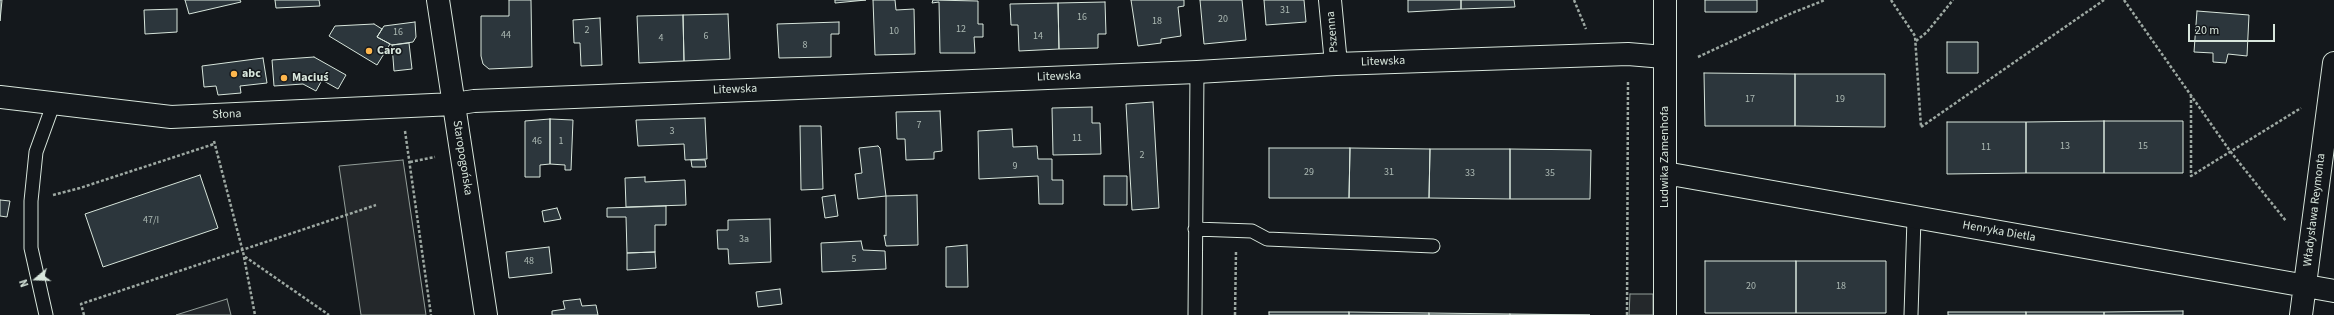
<!DOCTYPE html>
<meta charset="utf-8">
<style>
body{margin:0}
#map{position:relative;width:2334px;height:315px;overflow:hidden;background:#14181c;font-family:"Source Sans 3",sans-serif}
canvas{display:block}
.north{position:absolute;left:16px;top:259px;width:40px;height:40px;-webkit-text-stroke:3px #14181c;paint-order:stroke;rotate:251deg;font-size:11px;font-weight:700;line-height:16px;text-align:center;color:#d8e6dc}
.north::after{content:'';display:block;margin:auto;width:14px;height:18px;background:#d8e6dc;clip-path:polygon(50% 0,100% 100%,50% 72%,0 100%)}
.scale{position:absolute;left:2188px;top:24px;width:87px;height:18px;box-sizing:border-box;border:2px solid #d8e6dc;border-top:0;padding-left:5px;font-size:12px;line-height:14px;white-space:nowrap;color:#d8e6dc;-webkit-text-stroke:3px #14181c;paint-order:stroke}
</style>
<div id="map">
<canvas width="2334" height="315"></canvas>
<div class="north">N</div>
<div class="scale">20 m</div>
</div>
<script>
const ctx = document.querySelector('canvas').getContext('2d');
ctx.lineJoin = 'round';
function fillPath(path, color) { ctx.fillStyle = color; ctx.fill(path, 'evenodd'); }
const toPath = rows => new Path2D(rows.map(r => 'M' + r).join(''));
function strokePath(path, color, width, dash) { ctx.strokeStyle = color; ctx.lineWidth = width; ctx.lineCap = dash ? 'butt' : 'round'; ctx.setLineDash(dash || []); ctx.stroke(path); }
function drawText(font, color, halo, rows, align = 'center') {
  ctx.font = font + ' "Source Sans 3",sans-serif'; ctx.lineWidth = 3; ctx.setLineDash([]); ctx.textBaseline = 'middle'; ctx.strokeStyle = halo; ctx.fillStyle = color; for (const [text, x, y, turn = 0] of rows) {
    ctx.save(); ctx.translate(x, y); ctx.rotate((+turn || 0) * Math.PI / 180); ctx.textAlign = isNaN(turn) ? turn : align; if (halo) ctx.strokeText(text, 0, 0); ctx.fillText(text, 0, 0); ctx.restore();
  }
}
const green = toPath([
 [227,299,231,315,176,315,227,299]
]);
fillPath(green, '#202428');
strokePath(green, '#939e99', 1);
const parking = toPath([
 [403,160,426,315,361,315,339,166,403,160],
 [1630,294,1653,294,1653,315,1629,315,1630,294]
]);
fillPath(parking, '#24282b');
strokePath(parking, '#939e99', 1);
const building = toPath([
 [0,0,2,0,0,21,0,0],
 [185,0,240,0,241,2,189,14,185,0],
 [275,0,319,0,320,6,276,8,275,0],
 [509,0,531,0,532,67,489,69,483,64,481,56,481,16,509,16,509,0],
 [835,0,866,0,835,3,835,0],
 [873,0,895,0,896,10,914,9,915,54,875,55,873,0],
 [933,0,978,1,978,24,983,24,983,37,974,37,975,53,940,53,939,2,932,3,933,0],
 [1131,0,1184,0,1184,6,1178,7,1181,36,1161,39,1161,43,1138,46,1131,0],
 [1200,0,1242,0,1246,40,1204,44,1200,0],
 [1264,0,1304,0,1306,22,1266,25,1264,0],
 [1408,0,1461,0,1461,9,1408,12,1408,0],
 [1461,0,1514,0,1515,7,1461,9,1461,0],
 [1705,0,1757,0,1757,12,1705,12,1705,0],
 [1105,2,1106,34,1098,34,1098,48,1059,49,1058,3,1105,2],
 [1058,3,1059,49,1019,51,1018,25,1011,25,1010,4,1058,3],
 [177,9,177,32,145,34,144,10,177,9],
 [2197,11,2249,15,2247,56,2228,54,2226,63,2213,62,2213,53,2194,52,2197,11],
 [728,14,730,59,684,61,683,15,728,14],
 [683,15,684,61,639,63,637,16,683,15],
 [600,18,602,65,581,66,580,43,574,43,573,20,600,18],
 [415,22,416,37,413,42,392,45,377,37,384,26,415,22],
 [839,22,839,34,831,34,831,57,779,58,777,24,839,22],
 [374,24,382,29,377,37,390,44,377,65,329,36,335,26,374,24],
 [1947,42,1978,42,1978,73,1947,73,1947,42],
 [409,43,412,69,394,71,392,45,409,43],
 [314,57,346,75,338,89,322,80,316,91,303,84,274,86,272,60,314,57],
 [263,58,267,83,240,86,241,93,218,95,216,86,204,87,202,66,263,58],
 [1704,73,1795,74,1795,126,1705,126,1704,73],
 [1795,74,1885,74,1885,127,1795,126,1795,74],
 [1153,102,1159,208,1132,210,1126,104,1153,102],
 [1092,107,1092,123,1100,123,1101,154,1053,155,1052,108,1092,107],
 [940,111,942,151,934,152,934,159,906,160,905,139,897,139,896,112,940,111],
 [705,118,707,159,685,160,684,144,638,146,636,120,705,118],
 [550,119,550,164,540,165,540,177,525,177,525,121,550,119],
 [550,119,573,120,571,170,565,170,565,165,550,164,550,119],
 [2104,121,2104,173,2026,173,2026,122,2104,121],
 [2104,121,2183,121,2183,173,2104,173,2104,121],
 [1947,122,2026,122,2026,173,1947,174,1947,122],
 [800,126,821,126,823,189,801,190,800,126],
 [1012,129,1013,147,1037,146,1038,159,1052,159,1052,180,1063,180,1063,204,1039,204,1038,176,979,179,978,131,1012,129],
 [878,146,880,148,886,196,858,199,855,174,862,173,859,148,878,146],
 [1269,148,1350,148,1349,198,1269,198,1269,148],
 [1350,148,1430,149,1429,198,1349,198,1350,148],
 [1430,149,1510,149,1510,199,1429,198,1430,149],
 [1510,149,1591,150,1590,199,1510,199,1510,149],
 [691,160,705,160,706,167,692,167,691,160],
 [200,175,218,228,103,267,85,214,200,175],
 [1104,176,1127,176,1127,205,1104,205,1104,176],
 [645,177,645,182,685,180,686,205,626,207,625,178,645,177],
 [835,195,838,216,825,218,822,197,835,195],
 [917,195,918,245,886,246,884,235,886,236,886,196,917,195],
 [0,200,10,201,7,217,0,216,0,200],
 [666,206,666,225,655,225,655,252,627,253,626,217,607,217,607,208,666,206],
 [557,208,561,219,544,222,542,211,557,208],
 [770,219,771,262,729,264,728,249,718,249,717,230,728,230,728,220,770,219],
 [861,241,863,250,885,251,886,269,822,272,821,243,861,241],
 [967,245,968,287,946,287,946,247,967,245],
 [549,247,552,273,509,278,506,252,549,247],
 [655,252,656,268,627,270,627,253,655,252],
 [1705,261,1796,261,1796,313,1705,313,1705,261],
 [1796,261,1886,261,1886,313,1796,313,1796,261],
 [780,289,782,304,758,307,756,292,780,289],
 [580,299,582,306,596,305,598,315,552,315,552,311,565,309,563,301,580,299],
 [2183,311,2183,315,2104,315,2104,312,2183,311],
 [1269,312,1349,312,1349,315,1269,315,1269,312],
 [1349,312,1429,313,1429,315,1349,315,1349,312],
 [1948,312,2026,312,2026,315,1948,315,1948,312],
 [2026,312,2104,312,2104,315,2026,315,2026,312],
 [1429,313,1510,314,1510,315,1429,315,1429,313],
 [1510,314,1590,315,1510,315,1510,314]
]);
fillPath(building, '#2c363c');
strokePath(building, '#d8e6dc', 1);
const lane = toPath([
 [1195,229,1252,231,1267,239,1433,246],
 [46,315,31,248,31,201,36,152,53,105],
 [1195,315,1197,72],
 [1911,315,1914,218]
]);
const street = toPath([
 [438,0,486,315],
 [1330,0,1336,64],
 [0,97,171,117,454,104,474,101,1197,72,1336,64,1628,54,1664,57],
 [1665,173,2334,291],
 [1665,315,1665,0],
 [2301,315,2334,63]
]);
strokePath(lane, '#d8e6dc', 15);
strokePath(street, '#d8e6dc', 24);
strokePath(toPath([
 [1574,0,1586,29],
 [1891,0,1915,36,1921,127],
 [2124,0,2230,151,2286,221],
 [1916,41,1927,32,1953,0],
 [1698,57,1792,13,1825,0],
 [2191,95,2191,176,2301,108],
 [1921,127,2104,0],
 [405,131,431,315],
 [214,141,244,256,329,315],
 [410,162,435,157],
 [53,195,80,188,214,144],
 [244,257,255,315],
 [84,315,81,304,376,205],
 [1235,315,1236,251],
 [1627,315,1628,80]
]), '#9da8a2', 2.5, [3, 2]);
strokePath(lane, '#14181c', 13);
strokePath(street, '#14181c', 22);
for (const [x, y, r, color] of [
 [369,51,4,"#ffb74d"],
 [234,74,4,"#ffb74d"],
 [284,78,4,"#ffb74d"]
]) { const dot = new Path2D(); dot.arc(x, y, r, 0, 2 * Math.PI); ctx.fillStyle = color; ctx.fill(dot); strokePath(dot, '#14181c', 1.5); }
drawText('10px', '#adbab4', null, [
 ["31",1285,11],
 ["16",1082,18],
 ["20",1223,20],
 ["18",1157,22],
 ["12",961,30],
 ["2",587,31],
 ["10",894,32],
 ["16",398,33],
 ["44",506,36],
 ["6",706,37],
 ["14",1038,37],
 ["4",661,39],
 ["8",805,46],
 ["17",1750,100],
 ["19",1840,100],
 ["7",919,126],
 ["3",672,132],
 ["11",1077,139],
 ["46",537,142],
 ["1",561,142],
 ["13",2065,147],
 ["15",2143,147],
 ["11",1986,148],
 ["2",1142,156],
 ["9",1015,167],
 ["29",1309,173],
 ["31",1389,173],
 ["33",1470,174],
 ["35",1550,174],
 ["47/I",151,221],
 ["3a",744,240],
 ["5",854,260],
 ["48",529,262],
 ["20",1751,287],
 ["18",1841,287]
]);
drawText('12px', '#d8e6dc', '#14181c', [
 ["Pszenna",1333,32,-95],
 ["Litewska",1383,62,-2],
 ["Litewska",1059,77,-2],
 ["Litewska",735,90,-2],
 ["Słona",227,115,-2],
 ["Ludwika Zamenhofa",1665,157,-90],
 ["Staropogońska",462,158,81],
 ["Władysława Reymonta",2315,210,-83],
 ["Henryka Dietla",1999,232,10]
]);
drawText('bold 12px', '#d8e6dc', '#14181c', [
 ["Caro",377,51],
 ["abc",242,74],
 ["Maciuś",292,78]
], 'left');
</script>
